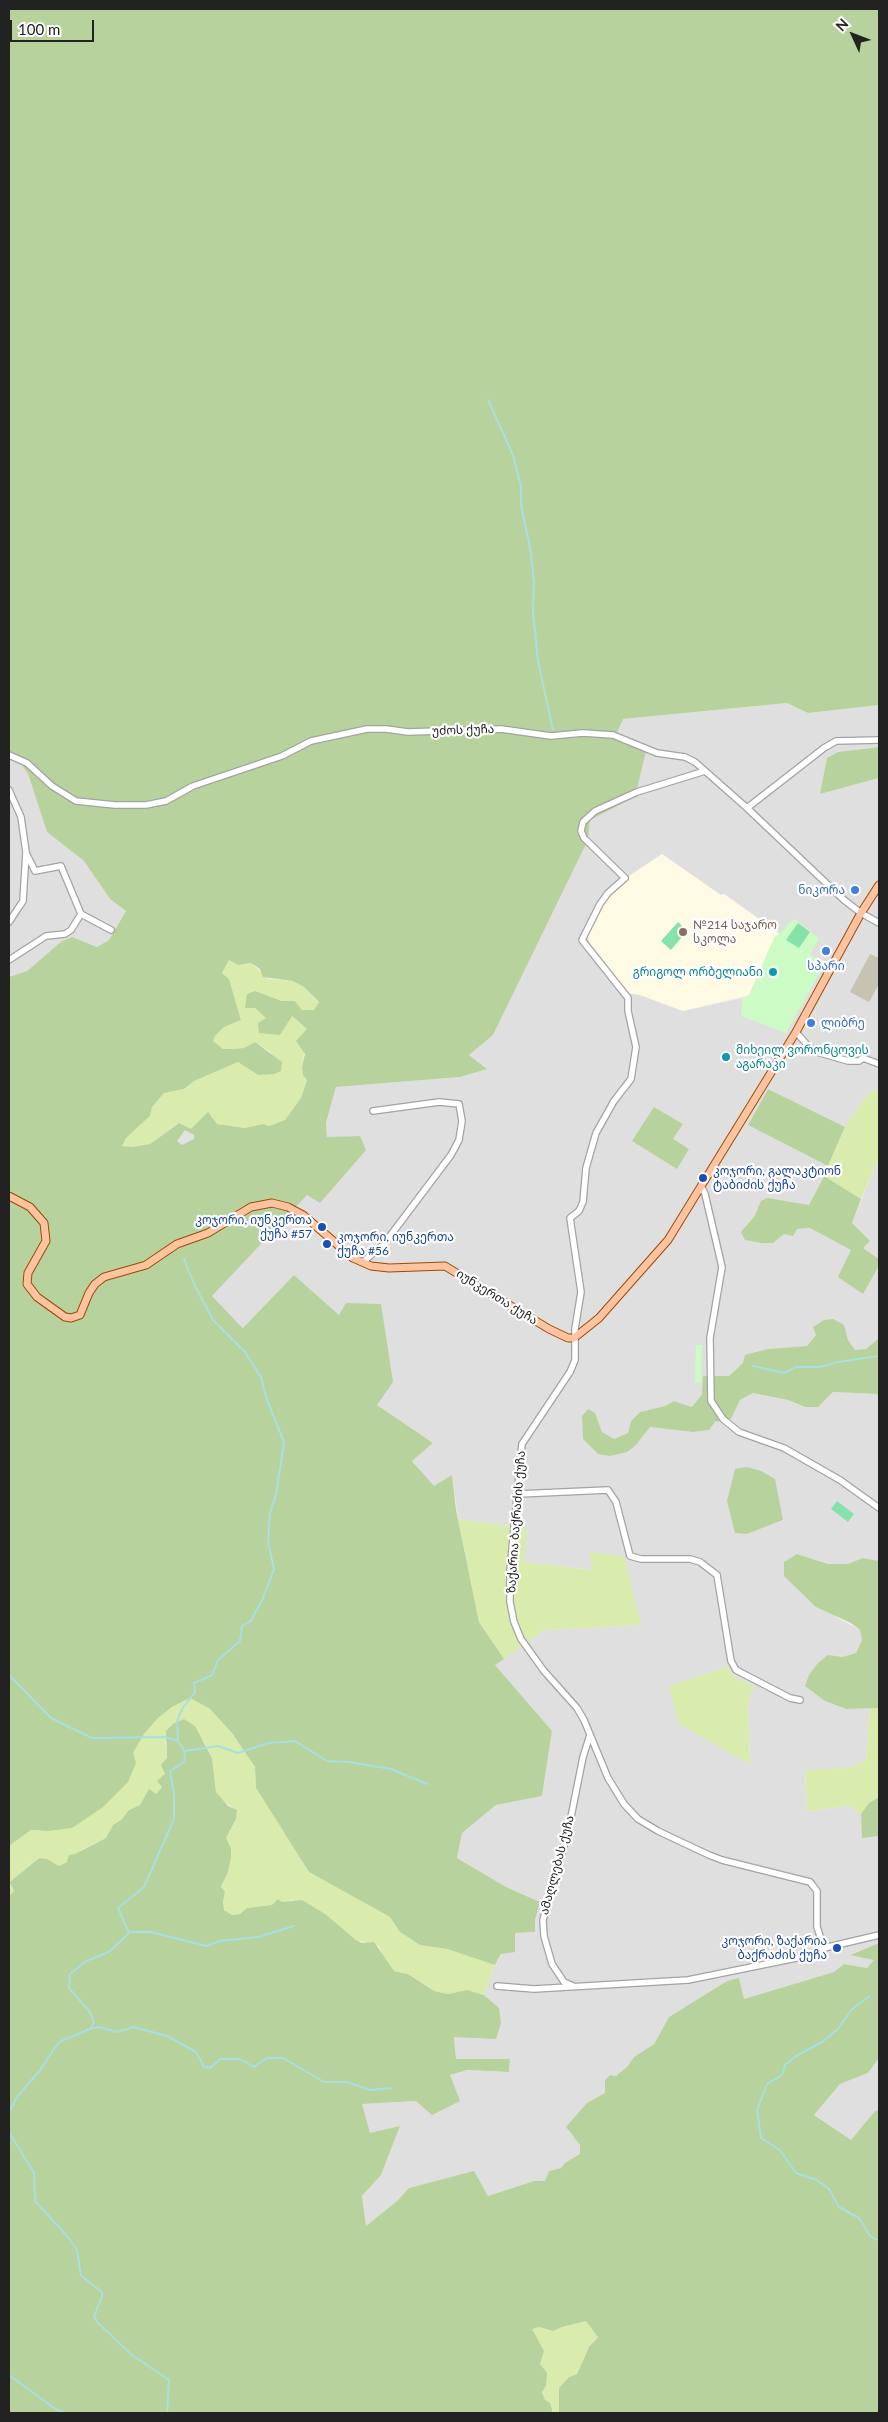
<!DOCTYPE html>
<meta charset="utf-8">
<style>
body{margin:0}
#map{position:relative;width:888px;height:2422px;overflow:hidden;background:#f2ede8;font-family:Lato,sans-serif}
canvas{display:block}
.frame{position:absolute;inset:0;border:10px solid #222;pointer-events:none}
.north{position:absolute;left:828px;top:10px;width:50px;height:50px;-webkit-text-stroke:4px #fff;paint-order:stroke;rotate:313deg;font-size:14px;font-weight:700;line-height:20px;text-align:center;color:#222}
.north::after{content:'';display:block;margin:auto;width:18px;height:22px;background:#222;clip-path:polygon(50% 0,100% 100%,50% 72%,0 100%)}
.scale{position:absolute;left:10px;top:20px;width:84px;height:22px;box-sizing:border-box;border:2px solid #222;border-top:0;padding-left:6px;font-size:15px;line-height:18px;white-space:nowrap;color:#222;-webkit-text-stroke:4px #fff;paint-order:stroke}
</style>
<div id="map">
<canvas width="888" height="2422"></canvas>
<div class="frame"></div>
<div class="north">N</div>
<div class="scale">100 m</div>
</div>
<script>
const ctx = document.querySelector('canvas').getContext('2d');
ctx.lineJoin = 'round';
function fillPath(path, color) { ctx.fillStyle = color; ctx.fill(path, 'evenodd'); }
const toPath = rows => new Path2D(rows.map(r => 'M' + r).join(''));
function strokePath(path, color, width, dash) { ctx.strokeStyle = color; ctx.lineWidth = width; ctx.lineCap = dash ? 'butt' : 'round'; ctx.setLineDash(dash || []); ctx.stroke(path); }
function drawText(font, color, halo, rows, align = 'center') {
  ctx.font = font + ' Lato,"Noto Sans Georgian",sans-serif'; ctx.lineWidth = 4.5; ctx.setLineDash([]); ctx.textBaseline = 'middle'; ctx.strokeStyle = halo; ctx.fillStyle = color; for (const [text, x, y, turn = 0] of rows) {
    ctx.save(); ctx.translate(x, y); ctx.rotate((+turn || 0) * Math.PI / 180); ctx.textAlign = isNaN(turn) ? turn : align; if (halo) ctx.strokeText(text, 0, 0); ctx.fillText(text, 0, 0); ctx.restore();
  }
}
fillPath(toPath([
 [787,703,808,713,879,705,879,747,838,752,820,794,879,778,879,1094,872,1089,845,1127,768,1089,748,1125,828,1166,809,1206,757,1209,745,1240,761,1243,773,1243,784,1234,797,1229,810,1228,852,1250,863,1294,879,1266,879,1338,866,1349,855,1350,848,1340,844,1325,816,1335,807,1346,768,1349,743,1363,729,1376,702,1394,692,1407,674,1401,665,1406,640,1412,631,1421,628,1433,614,1439,602,1432,595,1413,582,1416,583,1439,598,1454,636,1445,650,1427,693,1432,709,1430,715,1422,731,1419,740,1400,753,1393,788,1400,805,1407,818,1407,833,1392,879,1394,879,1561,863,1558,848,1565,828,1564,797,1554,836,1617,860,1630,862,1640,856,1653,842,1657,825,1701,846,1709,870,1708,866,1761,846,1768,805,1771,807,1811,849,1806,861,1814,862,1837,879,1836,879,1943,851,1954,875,1960,867,1968,844,1964,834,1972,744,1999,739,1979,727,1981,669,2017,654,2044,634,2057,627,2067,616,2076,610,2075,605,2080,605,2093,591,2102,569,2132,581,2145,580,2155,565,2163,561,2168,549,2171,545,2181,534,2181,488,2196,473,2172,409,2188,397,2201,366,2226,362,2196,381,2175,400,2126,369,2134,362,2104,416,2101,450,2075,467,2070,509,2072,510,2059,456,2059,454,2037,499,2008,484,1995,495,1965,515,1933,535,1932,535,1920,540,1902,506,1887,457,1858,462,1833,496,1805,542,1796,552,1731,494,1665,544,1630,640,1625,591,1552,593,1570,523,1562,526,1528,458,1519,452,1475,434,1487,412,1460,433,1443,377,1405,339,1315,294,1275,244,1328,212,1296,360,1136,327,1138,326,1124,336,1087,460,1077,486,1068,469,1055,493,1035,588,840,590,820,635,797,615,738,623,719],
 [661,854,721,896,724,894,780,934,794,919,810,955,824,963,741,1016,743,998,683,1011,640,995,628,993],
 [654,1107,683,1124,673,1139],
 [730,1494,783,1520,747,1534,734,1525,727,1501],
 [727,1667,734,1677,754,1687,748,1701,750,1764,669,1687],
 [9,757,19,761,28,774,47,832,84,861,110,899,126,911,109,940,97,947,72,937,62,941,27,971,9,977],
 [879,1157,879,1259,863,1248,852,1223],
 [879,2058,879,2110,875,2111,851,2140,814,2115,840,2084,868,2073]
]), '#e0dfdf');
fillPath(toPath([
 [662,854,721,895,724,894,780,934,774,938,749,995,683,1011,640,995,628,993,589,943,587,931,607,896,632,874]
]), '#fffae4');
fillPath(toPath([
 [870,954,879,958,879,984,869,1002,850,992]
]), '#c7c3b3');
fillPath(toPath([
 [229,960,238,965,251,963,268,979,293,981,304,987,319,1003,314,1010,302,1010,295,1001,282,1001,255,991,255,1008,266,1018,292,1016,307,1029,302,1067,303,1075,307,1080,301,1098,285,1120,269,1126,263,1124,245,1128,217,1124,191,1129,178,1123,150,1144,132,1147,122,1146,126,1138,150,1116,152,1107,164,1093,184,1089,194,1081,238,1062,258,1075,272,1053,255,1042,244,1048,233,1049,223,1049,213,1041,215,1036,224,1027,241,1020,229,979,222,973],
 [872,1089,879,1094,879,1157,861,1199,824,1176,847,1123],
 [458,1519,527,1528,524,1562,592,1570,590,1552,624,1556,641,1625,544,1630,504,1659,479,1622],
 [727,1667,734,1677,755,1687,748,1701,750,1764,679,1724,669,1686],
 [190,1698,210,1709,232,1733,255,1767,256,1788,309,1872,390,1917,400,1932,420,1945,447,1949,495,1965,484,1995,467,1990,448,1994,434,1991,408,1974,394,1971,382,1955,379,1946,356,1940,336,1924,292,1900,272,1905,247,1908,240,1914,232,1915,224,1910,223,1902,225,1892,221,1888,228,1872,231,1848,226,1838,236,1820,237,1811,221,1799,216,1792,212,1758,204,1741,165,1741,167,1758,165,1774,162,1787,156,1794,149,1790,140,1805,129,1810,121,1820,113,1825,106,1838,83,1849,67,1862,59,1866,47,1859,38,1858,22,1872,14,1891,9,1896,9,1846,31,1830,48,1831,133,1753,144,1734,158,1718,172,1707],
 [870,1708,879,1708,879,1797,869,1803,861,1814,849,1806,807,1811,805,1770,846,1768,866,1761],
 [587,2321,598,2336,589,2347,577,2374,569,2377,559,2388,559,2413,553,2413,553,2410,545,2400,542,2392,546,2386,532,2328,539,2327,553,2331,562,2327]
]), '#d9ecae');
fillPath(toPath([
 [9,9,879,9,879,705,808,713,787,703,623,719,615,738,646,751,635,797,590,820,588,840,493,1035,469,1055,487,1069,460,1077,336,1087,326,1123,327,1137,360,1136,366,1150,320,1203,307,1195,212,1296,243,1328,294,1275,339,1315,346,1303,381,1304,393,1382,377,1405,433,1443,412,1461,434,1486,452,1475,456,1510,479,1622,504,1659,495,1665,552,1731,542,1796,496,1805,462,1833,457,1858,506,1887,540,1902,535,1920,535,1932,515,1933,515,1952,501,1954,495,1965,447,1949,420,1945,400,1932,390,1917,309,1872,256,1788,255,1767,232,1733,210,1709,190,1698,172,1707,158,1718,144,1734,133,1753,136,1763,128,1782,103,1807,72,1828,48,1831,31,1830,9,1846,9,977,27,971,62,941,72,937,97,947,109,940,126,911,110,899,84,861,47,832,28,774,19,761,9,757],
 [229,960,238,965,251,963,260,969,263,977,293,981,304,987,319,1002,314,1010,302,1010,295,1001,282,1001,255,991,247,994,245,1008,255,1008,266,1018,258,1023,259,1033,280,1035,292,1016,307,1029,296,1041,305,1054,302,1067,303,1075,307,1080,301,1098,285,1120,269,1126,263,1124,245,1128,217,1124,208,1112,191,1129,179,1123,150,1144,132,1147,122,1146,126,1138,150,1116,152,1107,164,1093,184,1089,194,1081,238,1062,258,1075,274,1074,281,1071,282,1062,255,1042,244,1048,233,1049,223,1049,213,1041,215,1036,224,1027,241,1020,229,979,222,973],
 [879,747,879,778,820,794,827,758,838,752],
 [768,1089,845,1127,828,1166,748,1125],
 [654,1107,683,1124,673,1139,689,1149,677,1169,632,1141],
 [824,1176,861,1199,852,1223,870,1241,863,1248,879,1259,879,1266,863,1294,838,1277,851,1250,810,1228,797,1229,793,1236,784,1234,773,1243,761,1243,745,1240,741,1232,754,1217,761,1201,767,1198,809,1205],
 [833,1319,844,1325,848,1340,855,1350,866,1349,879,1338,879,1394,833,1392,818,1407,805,1407,788,1400,753,1393,740,1400,731,1419,715,1422,709,1430,693,1432,650,1427,636,1445,627,1452,610,1456,598,1454,583,1439,582,1416,588,1409,595,1413,602,1432,614,1439,628,1433,631,1421,640,1412,665,1406,674,1401,692,1407,702,1394,703,1376,729,1376,743,1363,745,1355,768,1349,807,1346,816,1335,813,1327,824,1320],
 [746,1467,761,1471,775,1479,783,1520,747,1534,735,1533,727,1501,735,1469],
 [797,1554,828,1564,848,1564,863,1558,879,1561,879,1708,846,1709,825,1701,805,1686,809,1675,818,1663,828,1655,842,1657,856,1653,862,1640,860,1630,851,1623,816,1607,784,1576,784,1562],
 [184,1719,195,1726,212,1758,216,1792,228,1806,237,1810,236,1819,226,1838,231,1848,231,1858,228,1872,221,1887,225,1892,223,1902,224,1910,232,1915,240,1914,247,1908,272,1905,278,1899,282,1902,302,1900,325,1914,356,1940,362,1943,374,1942,394,1971,408,1974,434,1991,448,1994,467,1990,484,1995,499,2008,501,2023,496,2039,454,2037,456,2059,510,2059,509,2072,467,2070,450,2075,460,2101,432,2115,416,2101,362,2104,370,2133,400,2126,381,2175,362,2196,366,2226,397,2201,409,2188,474,2171,488,2196,534,2181,545,2181,549,2171,561,2168,565,2163,580,2154,580,2145,566,2127,587,2103,605,2093,605,2080,610,2075,616,2076,627,2067,634,2057,654,2044,669,2017,727,1981,739,1978,744,1999,834,1972,844,1964,867,1968,874,1960,850,1955,879,1943,879,2058,868,2073,840,2084,814,2115,851,2140,875,2111,879,2110,879,2413,559,2413,559,2388,569,2377,577,2374,589,2347,598,2337,586,2321,562,2327,553,2331,539,2327,532,2329,544,2351,540,2364,547,2373,546,2386,542,2392,545,2400,550,2403,553,2413,9,2413,9,1896,14,1891,10,1882,39,1858,47,1859,59,1866,67,1862,69,1855,75,1854,106,1838,113,1825,121,1820,129,1810,140,1805,149,1789,156,1794,162,1787,157,1781,165,1774,161,1765,167,1758,166,1731,173,1724],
 [879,1797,879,1836,862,1838,861,1814,869,1803]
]), '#b7d29c');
fillPath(toPath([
 [794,919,819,938,810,955,825,963,786,1033,741,1016,743,998,749,995,774,938],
 [696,1345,702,1345,701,1383,695,1383]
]), '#ccfbc6');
fillPath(toPath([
 [678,922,687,931,671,950,661,941],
 [798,923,810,932,799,948,786,940],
 [837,1501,854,1514,848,1522,831,1509]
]), '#85e2ab');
fillPath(toPath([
 [185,1130,194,1135,194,1139,182,1145,177,1141]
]), '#e2e2e2');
strokePath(toPath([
 [488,400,513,455,521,487,521,505,530,548,534,582,533,612,538,661,553,730],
 [753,1366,784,1373,796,1367,820,1367,838,1362,879,1356],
 [9,1675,51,1718,92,1738,165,1737,178,1741,185,1752,184,1762,170,1771,174,1795,174,1819,144,1887,118,1908,129,1933,109,1952,86,1961,70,1974,69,1988,90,2012,94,2022,90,2029,61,2041,56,2046,41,2069,17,2097,9,2113],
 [178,1741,177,1721,182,1709,195,1692,194,1683,212,1675,218,1660,240,1641,242,1626,251,1621,263,1598,274,1569,268,1542,270,1513,276,1495,284,1442,267,1400,261,1377,245,1352,213,1320,194,1284,184,1259],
 [185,1751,218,1746,238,1753,268,1743,295,1741,327,1761,349,1762,391,1769,427,1784],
 [129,1932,151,1932,206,1946,220,1941,258,1937,294,1926],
 [870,1996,852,2009,838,2029,822,2042,796,2056,785,2065,782,2075,767,2084,757,2110,761,2138,780,2150,796,2173,817,2180,829,2189,839,2207,859,2218,870,2236,879,2241],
 [90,2029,99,2027,117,2032,133,2027,167,2036,196,2052,204,2067,210,2068,220,2059,240,2059,254,2067,267,2058,283,2058,324,2082,347,2082,370,2090,391,2088],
 [9,2132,34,2173,35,2201,68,2237,77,2250,81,2276,102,2292,102,2296,94,2317,97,2322,132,2355,169,2380,167,2413],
 [9,2375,57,2410,65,2413]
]), '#a8dfe0', 2);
const minor = toPath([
 [9,755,27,763,52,786,76,801,115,805,146,805,166,801,193,786,282,756,311,741,367,729,386,729,408,732,501,729,551,736,583,733,613,735,657,753,685,757,695,762,747,808,844,900,861,913,879,923],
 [705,771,637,792,595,811,583,822,581,831,584,838,625,878,608,893,600,904,582,940,628,998,628,1011,636,1047,631,1079,614,1101,596,1133,586,1168,583,1202,579,1211,570,1218,581,1292,575,1329,575,1360,570,1372,522,1444,510,1570,510,1602,514,1622,521,1639,544,1671,577,1708,584,1720,608,1778,624,1804,638,1819,658,1831,709,1855,722,1860,810,1882,817,1891,817,1927,824,1948],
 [9,790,21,817,26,852,23,901,9,922],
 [747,808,824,748,836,741,879,740],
 [27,855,35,871,61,866,81,914,111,930],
 [9,960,46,936,65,934,71,930,81,914],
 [796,1032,809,1047,817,1052,848,1061,859,1061,863,1058,879,1064],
 [702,1188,705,1194,722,1267,710,1338,711,1401,723,1419,739,1432,784,1448,840,1480,879,1508],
 [363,1262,384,1244,451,1155,459,1140,462,1121,459,1104,439,1102,373,1111],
 [518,1494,608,1490,616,1502,630,1556,641,1559,690,1559,700,1562,717,1575,731,1661,736,1670,790,1698,800,1700],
 [497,1986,534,1989,688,1980,811,1955,824,1948,879,1935],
 [573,1986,564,1982,552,1964,544,1936,543,1920,568,1832,583,1757,590,1735]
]);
const major = toPath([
 [9,1196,30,1207,44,1223,46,1241,28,1273,27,1284,37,1297,65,1317,71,1318,80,1315,89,1293,95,1284,104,1277,146,1265,177,1244,208,1233,251,1207,272,1203,288,1207,303,1215,353,1258,371,1266,389,1268,445,1266,549,1329,568,1338,574,1338,599,1318,668,1240,796,1032,861,913,879,885]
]);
strokePath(minor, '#a3a3a3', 8);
strokePath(major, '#9f4a00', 9);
strokePath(minor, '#fff', 5.5);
strokePath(major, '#fec3a1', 7);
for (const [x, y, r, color] of [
 [855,890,5,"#3f7fe0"],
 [683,932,5,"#8d6e63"],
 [826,951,5,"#3f7fe0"],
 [773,972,5,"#0f9aa8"],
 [811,1023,5,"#3f7fe0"],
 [726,1057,5,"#0f9aa8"],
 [703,1178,5,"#1a4fb4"],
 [322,1227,5,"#1a4fb4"],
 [327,1244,5,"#1a4fb4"],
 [837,1948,5,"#1a4fb4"]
]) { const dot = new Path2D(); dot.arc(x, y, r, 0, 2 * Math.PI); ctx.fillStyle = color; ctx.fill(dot); strokePath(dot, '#fff', 2); }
drawText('12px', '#222', '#fff', [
 ["უძოს ქუჩა",463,730,-2],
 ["იუნკერთა ქუჩა",497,1297,32],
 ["ზაქარია ბაქრაძის ქუჩა",516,1522,-86],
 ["ამაღლებას ქუჩა",557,1865,-75]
]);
drawText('12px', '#366cbe', '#fff', [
 ["ნიკორა",845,890],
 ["სპარი",826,966,"center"],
 ["ლიბრე",821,1023,"left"]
], 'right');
drawText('12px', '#785e54', '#fff', [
 ["№214 საჯარო",693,925],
 ["სკოლა",693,939]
], 'left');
drawText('12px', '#0d838f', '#fff', [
 ["გრიგოლ ორბელიანი",763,972],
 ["მიხეილ ვორონცოვის",736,1050,"left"],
 ["აგარაკი",736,1064,"left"]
], 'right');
drawText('12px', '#164399', '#fff', [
 ["კოჯორი, გალაკტიონ",713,1171],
 ["ტაბიძის ქუჩა",713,1185],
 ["კოჯორი, იუნკერთა",312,1220,"right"],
 ["ქუჩა #57",312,1234,"right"],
 ["კოჯორი, იუნკერთა",337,1237],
 ["ქუჩა #56",337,1251],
 ["კოჯორი, ზაქარია",827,1941,"right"],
 ["ბაქრაძის ქუჩა",827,1955,"right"]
], 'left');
</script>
